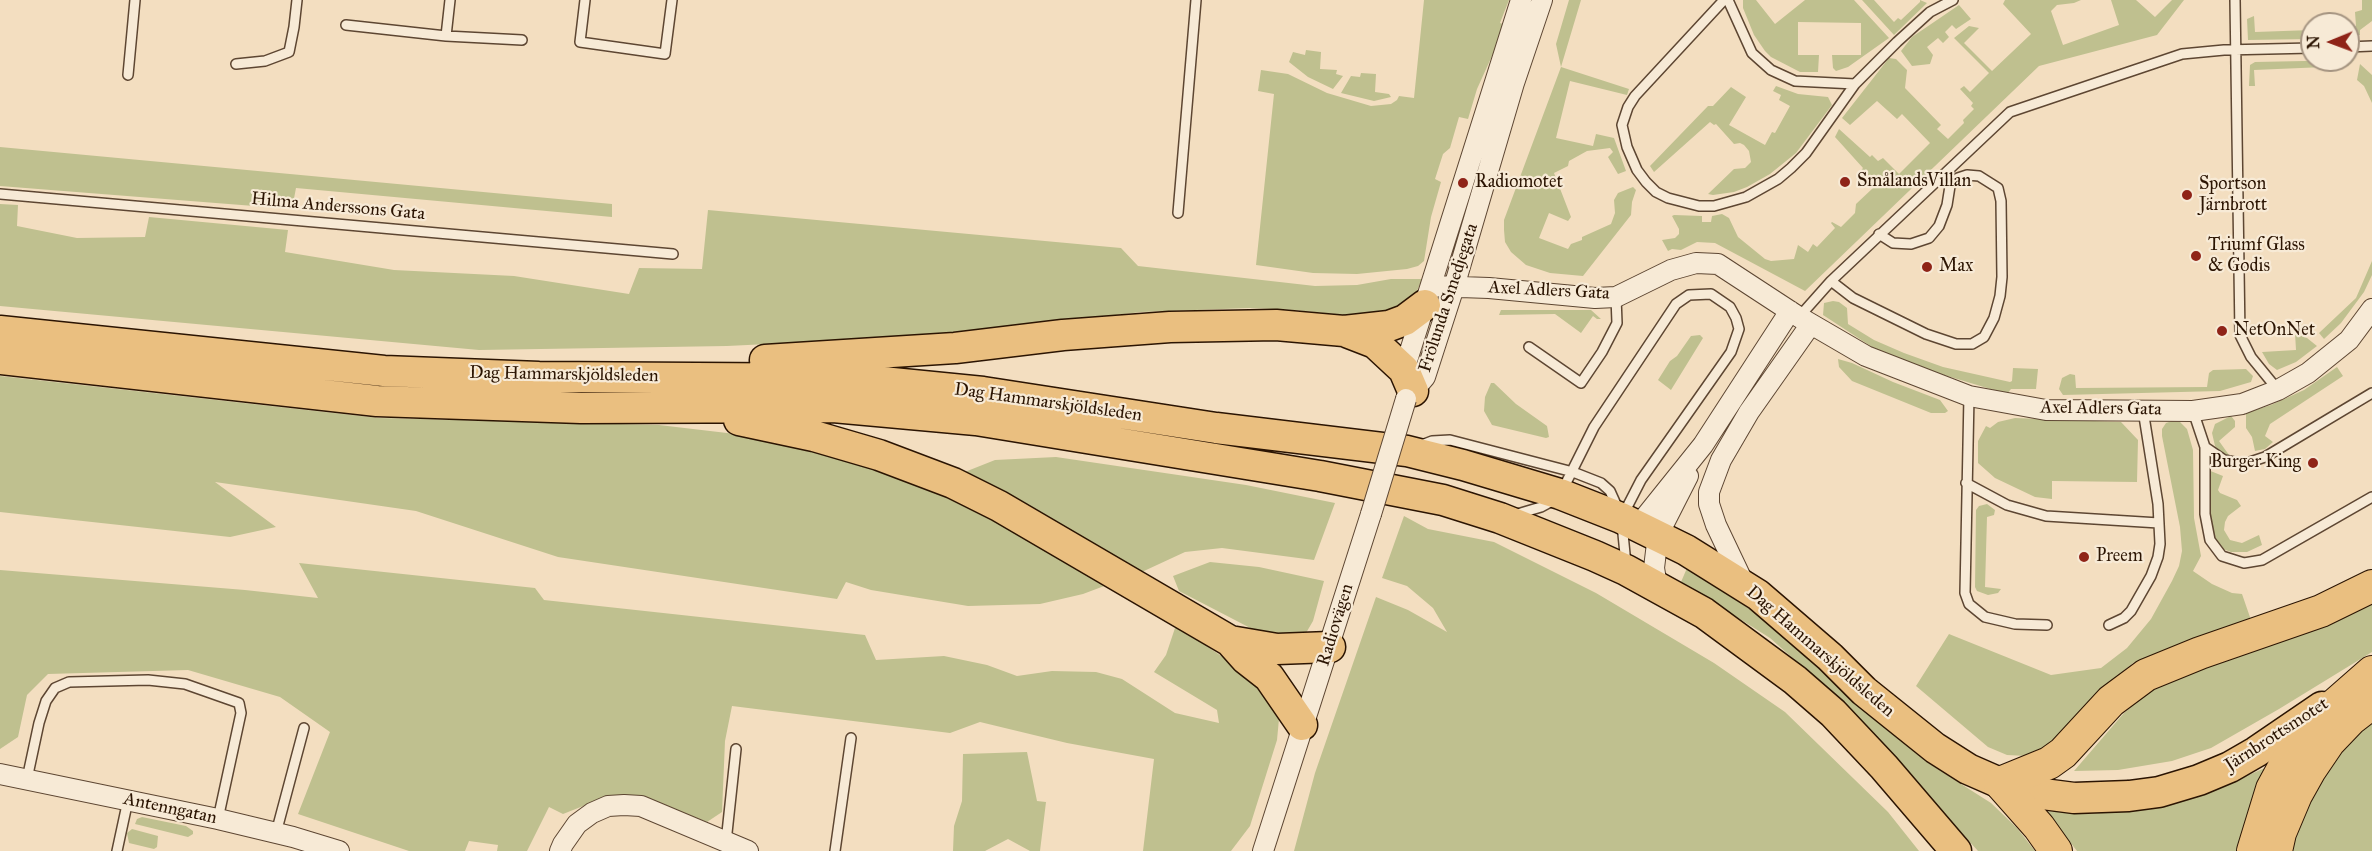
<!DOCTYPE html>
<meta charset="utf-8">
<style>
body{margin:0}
#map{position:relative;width:2372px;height:851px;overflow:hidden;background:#f3dec0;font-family:"IM FELL Great Primer",serif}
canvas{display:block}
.north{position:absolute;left:2300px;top:12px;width:60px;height:60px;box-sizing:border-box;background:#f7ead6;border:2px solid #a59481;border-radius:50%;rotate:269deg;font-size:16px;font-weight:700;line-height:24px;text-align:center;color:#2b1402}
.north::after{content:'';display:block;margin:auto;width:21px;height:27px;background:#8f2418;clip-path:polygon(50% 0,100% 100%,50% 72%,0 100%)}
</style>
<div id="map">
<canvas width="2372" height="851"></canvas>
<div class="north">N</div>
</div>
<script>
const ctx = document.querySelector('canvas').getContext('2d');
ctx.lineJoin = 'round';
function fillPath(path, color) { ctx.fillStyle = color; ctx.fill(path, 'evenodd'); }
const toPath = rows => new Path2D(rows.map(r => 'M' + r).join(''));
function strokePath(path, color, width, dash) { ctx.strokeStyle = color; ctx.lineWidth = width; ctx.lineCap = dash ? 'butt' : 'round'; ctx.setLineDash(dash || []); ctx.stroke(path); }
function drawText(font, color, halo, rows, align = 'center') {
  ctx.font = font + ' "IM FELL Great Primer",serif'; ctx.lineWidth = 4.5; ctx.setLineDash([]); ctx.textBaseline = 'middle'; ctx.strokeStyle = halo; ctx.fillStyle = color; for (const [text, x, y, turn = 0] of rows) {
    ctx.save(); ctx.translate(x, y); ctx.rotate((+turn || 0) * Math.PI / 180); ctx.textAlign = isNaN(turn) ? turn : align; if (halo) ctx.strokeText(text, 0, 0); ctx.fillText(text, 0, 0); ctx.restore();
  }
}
fillPath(toPath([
 [1424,0,1509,0,1500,23,1506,25,1477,89,1468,119,1459,117,1450,148,1443,154,1435,179,1441,182,1431,217,1424,261,1418,266,1407,269,1357,274,1313,273,1256,265,1274,94,1258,91,1261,70,1288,74,1327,93,1371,106,1391,104,1397,100,1399,96,1414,98],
 [1569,0,1581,0,1561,67,1629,89,1627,95,1570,81,1556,138,1593,146,1596,134,1614,138,1626,171,1618,174,1608,157,1613,152,1610,148,1587,151,1569,161,1568,166,1554,173,1571,217,1568,221,1549,213,1539,238,1568,249,1571,244,1582,240,1582,237,1611,224,1615,213,1614,200,1618,193,1633,187,1636,190,1632,202,1631,215,1583,276,1550,273,1526,265,1511,252,1505,242,1504,230,1504,220,1561,67,1556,44],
 [1743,0,1756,0,1775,24,1805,0,1854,0,1889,38,1848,67,1836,71,1833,68,1832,55,1861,55,1861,23,1798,22,1798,55,1819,55,1818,72,1800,72,1771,57,1765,51,1754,35,1743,8],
 [1862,0,1874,0,1894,22,1898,18,1901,20,1920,2,1920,0,1927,3,1894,35],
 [2005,0,2081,0,2074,3,2057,5,2051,11,2063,45,2119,25,2111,0,2136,0,2155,17,2172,0,2184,0,2157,35,2039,66,1805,291,1715,243,1697,242,1681,250,1672,249,1668,251,1662,240,1675,238,1679,234,1679,229,1672,216,1674,215,1702,216,1702,222,1711,222,1712,216,1722,214,1729,218,1738,237,1765,259,1771,261,1794,259,1798,245,1808,252,1813,244,1817,247,1835,228,1831,223,1832,222,1841,227,1855,213,1856,204,1873,188,1859,173,1863,168,1835,137,1839,129,1870,157,1872,155,1878,161,1883,158,1899,174,1930,143,1902,114,1897,119,1877,101,1850,125,1842,118,1889,58,1896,59,1907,70,1905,88,1941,125,1937,129,1948,139,1964,123,1963,120,1974,109,1971,106,1973,103,1960,89,1964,86,1970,92,1989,73,1954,38,1969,26,1979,28,1964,43,1992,71,2031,34,2003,4],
 [2362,0,2372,0,2372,21,2360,30,2360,35,2348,36,2348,28,2356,26,2355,12,2362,10],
 [1959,5,1971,19,1956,29,1952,25,1945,32,1949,37,1943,43,1938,38,1927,47,1933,55,1930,64,1912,66,1901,51,1912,37],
 [2254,16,2255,32,2312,30,2312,39,2248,40,2247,19],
 [1306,50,1321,52,1320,69,1337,70,1336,74,1343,76,1333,89,1308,77,1289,62,1293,52,1305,55],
 [2354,60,2348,66,2254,70,2255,86,2249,86,2250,65,2255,62],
 [2360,64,2372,75,2372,103,2364,86,2357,80],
 [1361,73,1376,74,1375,92,1389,94,1391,97,1374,101,1341,93,1351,76,1360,77],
 [1776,86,1798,94,1828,97,1832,105,1796,153,1770,174,1747,187,1734,192,1713,195,1708,194,1734,169,1745,168,1751,162,1749,151,1744,145,1740,143,1734,144,1716,124,1714,125,1710,122,1654,172,1650,166,1708,106,1713,106,1731,87,1746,97,1729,125,1765,145,1772,132,1775,133,1790,106,1779,100,1781,95,1773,91],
 [0,147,612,204,612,217,296,188,292,209,0,186],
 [0,204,18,205,17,226,77,238,145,237,149,217,288,230,285,252,394,270,514,276,629,294,639,268,702,269,708,210,1121,248,1138,266,1315,286,1357,285,1391,279,1422,279,1417,291,1409,300,1387,313,1366,317,1294,310,1249,308,1141,312,953,335,727,346,479,350,0,306],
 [2372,261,2372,275,2364,292,2341,323,2324,339,2319,333,2356,298],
 [1833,301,1839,302,1847,308,1848,324,1874,340,1904,353,1943,367,2010,382,2012,381,2013,368,2038,369,2036,389,2011,389,2007,394,1934,372,1872,347,1823,315,1824,303],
 [1501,310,1591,310,1601,319,1597,319,1593,316,1581,333,1555,314,1499,315],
 [2295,333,2307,338,2317,346,2296,362,2277,370,2269,364,2262,352,2296,350],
 [1700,335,1703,338,1671,390,1658,380,1670,361,1677,356,1691,336],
 [1838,359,1852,363,1893,382,1940,400,1948,411,1945,413,1931,413,1852,381,1839,367],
 [2337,367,2343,376,2270,424,2265,436,2273,442,2265,449,2255,451,2252,437,2246,428,2246,413,2271,405,2304,390],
 [2246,369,2253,376,2251,382,2220,391,2063,395,2059,389,2062,378,2070,374,2075,375,2076,388,2207,387,2209,373,2213,370],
 [0,376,379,418,659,425,778,439,932,485,995,460,1056,457,1246,485,1335,503,1314,560,1222,548,1185,552,1144,571,1083,594,1040,604,968,606,871,590,846,582,837,599,558,557,416,511,215,482,276,527,230,537,0,512],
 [1491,383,1494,383,1516,404,1547,426,1549,437,1546,438,1492,425,1484,411,1485,397],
 [2231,416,2235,421,2235,427,2219,441,2229,455,2226,456,2220,453,2215,446,2212,433,2215,424],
 [2015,418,2121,422,2138,440,2137,482,2052,481,2052,499,2035,497,1995,478,1978,463,1978,441,1986,426,1990,428,1998,422],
 [2172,421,2180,422,2187,429,2193,450,2194,518,2201,556,2193,571,2212,584,2232,593,2242,594,2252,623,2199,636,2133,663,2110,682,2045,748,2027,756,2007,755,1988,747,1916,686,1949,634,2051,675,2101,668,2127,648,2151,619,2172,581,2179,566,2182,551,2180,527,2162,436,2162,429,2166,423],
 [2208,470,2223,476,2218,490,2220,493,2237,500,2241,506,2228,516,2225,522,2224,530,2230,540,2242,543,2259,535,2262,545,2247,552,2231,552,2223,549,2213,538,2209,530],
 [1987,504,1995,510,1994,515,1987,517,1985,587,2001,589,1998,593,1988,595,1977,591,1975,587,1976,510,1979,506],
 [1404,516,1428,529,1494,542,1596,593,1714,663,1785,712,1888,812,1919,851,1294,851,1315,773,1376,597,1408,610,1447,632,1433,608,1407,586,1382,578],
 [1210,562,1259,567,1324,581,1313,621,1306,633,1289,638,1258,632,1179,591,1173,576],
 [299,563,535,588,544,600,865,635,876,660,944,656,987,665,1017,676,1052,671,1096,672,1122,679,1175,713,1219,723,1217,710,1154,672,1166,655,1176,625,1243,671,1272,695,1279,719,1277,740,1250,826,1231,851,1143,851,1154,759,1067,743,980,722,950,733,732,706,725,741,722,812,707,822,640,795,611,795,563,814,549,807,527,851,497,851,498,845,469,841,465,851,409,851,298,814,330,732,280,697,188,670,48,674,27,695,18,737,0,749,0,570,245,590,318,598],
 [1687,568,1774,625,1886,729,1928,763,1991,803,2017,828,2035,851,1978,851,1851,710,1770,638,1681,582],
 [2372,598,2372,652,2279,709,2211,748,2172,761,2118,770,2074,771,2124,713,2152,689],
 [2372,722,2372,851,2293,851,2297,830,2318,781,2355,735],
 [1027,752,1037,801,1046,802,1040,851,1030,851,1008,839,985,851,953,851,954,826,962,801,963,754],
 [2267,767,2248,811,2238,851,2077,851,2046,811,2082,814,2134,811,2179,802,2219,788],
 [142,817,186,826,193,831,193,834,188,837,135,824,137,819],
 [132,829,158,836,157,847,154,849,129,843,127,833]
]), '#bfc08f');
const service = toPath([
 [585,0,580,42,665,54,672,0],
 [1724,0,1635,96,1628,107,1622,125,1627,147,1637,170,1646,182,1656,192,1668,198,1699,206,1714,206,1746,197,1778,179,1791,168,1806,153,1855,84,1897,42,1930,12,1953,0],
 [1728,0,1752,53,1771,70,1795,81,1855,84],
 [2235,0,2240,335,2251,357,2278,390],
 [346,25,446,36,450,0],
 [446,36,522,40],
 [2348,47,2372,46],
 [236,64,265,61,289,52,294,27,297,0],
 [128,75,135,0],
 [0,194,673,254],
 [1178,213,1196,0],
 [1831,281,1853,298,1926,334,1956,344,1972,344,1984,337,1994,318,2000,296,2002,277,2001,201,1998,188,1979,176,1967,175,1958,178,1950,186,1947,205,1939,226,1929,238,1911,244,1893,243,1879,234],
 [1799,317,1831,281,2010,112,2182,54,2224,50,2312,48],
 [1529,347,1581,383,1602,352,1617,323,1616,297],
 [1969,396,1965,593,1969,604,1985,617,2015,624,2047,625],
 [2193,411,2205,447,2205,514,2210,540,2222,556,2244,563,2262,560,2372,497],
 [1419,446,1432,441,1450,440,1573,472,1601,483,1610,491,1619,511],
 [2205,447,2224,460,2244,464,2265,457,2372,393],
 [1966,483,2007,505,2046,516,2159,523],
 [1563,489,1594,427,1676,304,1689,295,1711,294,1730,307,1736,318,1739,329,1731,352,1641,480,1623,515],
 [1514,515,1541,507,1554,500],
 [1622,524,1626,564],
 [2109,625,2124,618,2131,611,2151,576,2158,557,2160,544,2158,504,2143,410],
 [27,779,39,723,46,701,55,688,69,682,148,680,185,684,239,703,241,713,218,819],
 [276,833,304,728],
 [726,842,736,749],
 [117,851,128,800],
 [835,851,851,738]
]);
const minor = toPath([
 [1431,286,1489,288,1595,298,1616,297,1671,270,1696,263,1718,264,1799,317,1866,356,1969,396,2046,410,2193,411,2242,404,2278,390,2308,373,2349,340,2372,309],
 [1405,378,1404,370,1521,0],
 [1406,399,1425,377,1454,287,1514,83,1542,0],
 [1638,526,1703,445,1790,311],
 [1744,584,1716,525,1709,504,1709,492,1721,460,1749,412,1811,324],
 [1657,586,1654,568,1658,535,1688,476],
 [0,774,218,819,293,837,339,851],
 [560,851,563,844,577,824,592,813,608,806,624,805,641,806,748,851],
 [1263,851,1371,514]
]);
const primary = toPath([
 [0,331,384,371,539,377,852,379,983,392,1216,428,1407,451,1463,465,1560,494,1621,518,1686,550,1758,595,1830,657,1864,691,1935,748,1968,769,2000,783,2043,794,2074,798,2129,796,2159,792,2199,780,2230,767,2256,752,2322,707],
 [1344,331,1375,343,1404,370,1413,391],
 [0,359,377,401,581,408,833,407,976,420,1320,476,1443,500,1500,518,1595,556,1626,570,1704,613,1795,680,1833,713,1884,767,1956,851],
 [765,360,955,348,1063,335,1170,327,1276,325,1344,331,1389,326,1405,320,1425,305],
 [739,420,814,436,879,455,953,483,999,506,1230,641,1246,659,1269,677,1302,725],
 [1230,641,1277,649,1330,647]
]);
const trunk = toPath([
 [2056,851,2039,827,2000,783,2049,763,2063,753,2111,701,2146,675,2200,653,2321,611,2372,586],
 [2253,851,2272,789,2290,756,2315,722,2372,672],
 [2276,851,2280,833,2296,795,2310,770,2329,742,2351,719,2372,703]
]);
strokePath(service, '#5d4632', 12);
strokePath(minor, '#5d4632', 22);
strokePath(primary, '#2b1402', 33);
strokePath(trunk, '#2b1402', 34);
strokePath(service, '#f7ead6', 9);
strokePath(minor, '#f7ead6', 20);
strokePath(primary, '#eabf80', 30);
strokePath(trunk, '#eabf80', 32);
const minorBridge = toPath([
 [1371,514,1406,399]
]);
strokePath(minorBridge, '#5d4632', 22, []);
strokePath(minorBridge, '#f7ead6', 20);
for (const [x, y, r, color] of [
 [1845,182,6,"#8f2418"],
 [1463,183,6,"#8f2418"],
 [2187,195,6,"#8f2418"],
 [2196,256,6,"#8f2418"],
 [1927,267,6,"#8f2418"],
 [2222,331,6,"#8f2418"],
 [2313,463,6,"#8f2418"],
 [2084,557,6,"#8f2418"]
]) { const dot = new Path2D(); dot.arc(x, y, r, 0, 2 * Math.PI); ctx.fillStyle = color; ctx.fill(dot); strokePath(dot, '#f7ead6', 2); }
drawText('18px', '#2b1402', '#f7ead6', [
 ["SmålandsVillan",1857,182],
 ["Radiomotet",1475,183],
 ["Sportson",2199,185],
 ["Järnbrott",2199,206],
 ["Triumf Glass",2208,246],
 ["& Godis",2208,267],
 ["Max",1939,267],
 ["NetOnNet",2234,331],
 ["Burger King",2301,463,"right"],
 ["Preem",2096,557]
], 'left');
drawText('18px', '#2b1402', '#f7ead6', [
 ["Hilma Anderssons Gata",338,207,5],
 ["Axel Adlers Gata",1549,291,3],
 ["Frölunda Smedjegata",1449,298,-72],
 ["Dag Hammarskjöldsleden",564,375,1],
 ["Dag Hammarskjöldsleden",1048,403,8],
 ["Axel Adlers Gata",2101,409,1],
 ["Radiovägen",1336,625,-73],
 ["Dag Hammarskjöldsleden",1820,652,41],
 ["Järnbrottsmotet",2277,735,-33],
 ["Antenngatan",170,809,12]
]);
</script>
